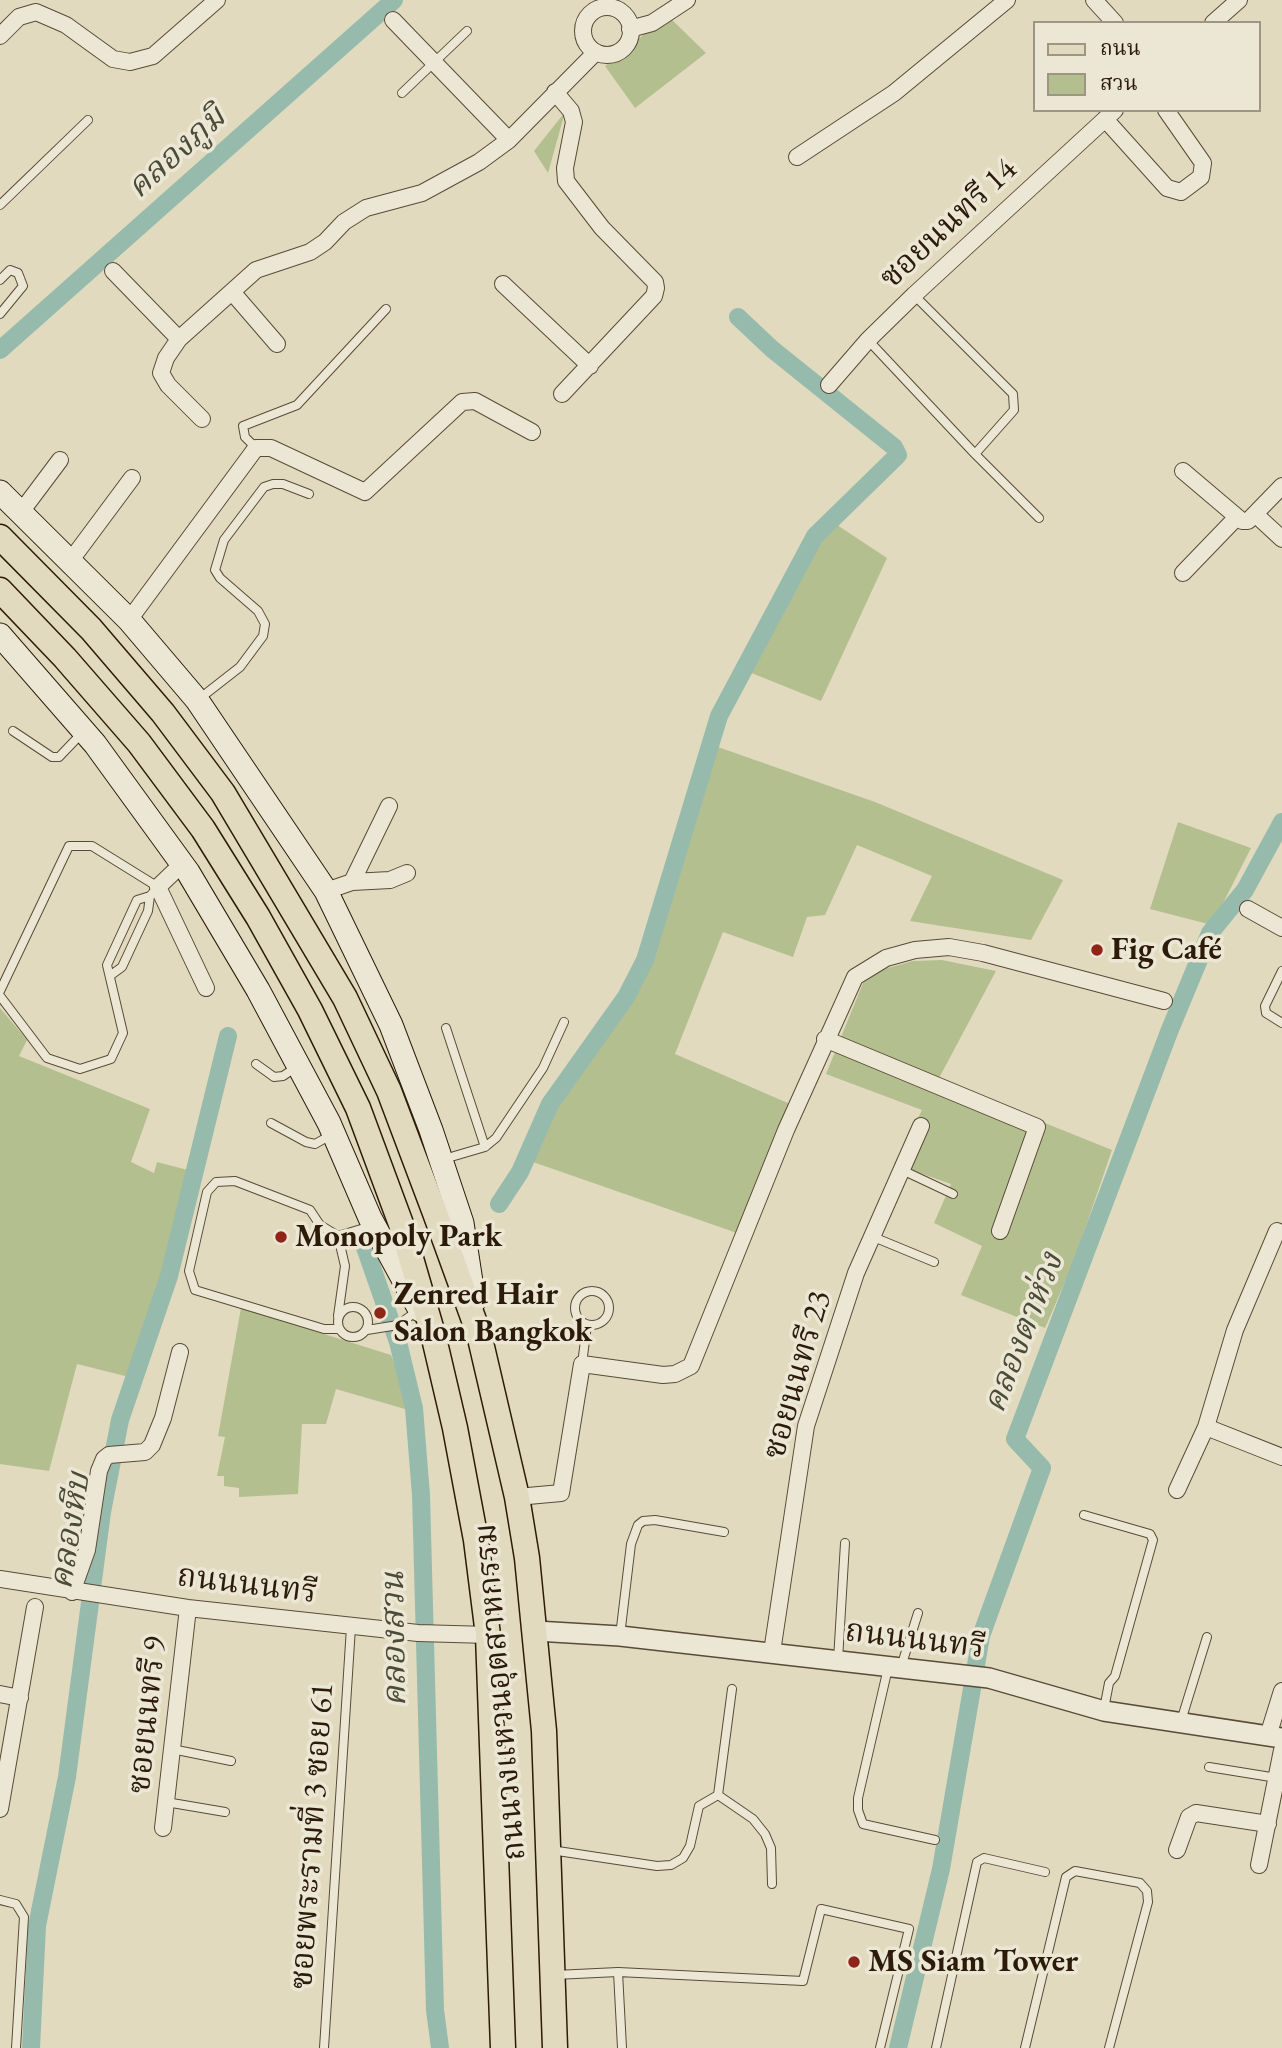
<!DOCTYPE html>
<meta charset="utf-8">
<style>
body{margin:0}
#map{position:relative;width:1282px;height:2048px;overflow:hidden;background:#e2dabe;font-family:"EB Garamond","Noto Serif Thai",serif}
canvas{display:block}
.legend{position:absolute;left:1033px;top:21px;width:228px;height:91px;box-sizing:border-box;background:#ece7d5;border:2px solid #9f9583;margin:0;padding:9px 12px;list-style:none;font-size:21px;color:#2b1b08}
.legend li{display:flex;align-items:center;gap:14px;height:35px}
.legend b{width:35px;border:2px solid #9f9583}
</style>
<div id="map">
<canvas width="1282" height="2048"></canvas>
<ul class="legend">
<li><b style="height:9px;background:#e2dabe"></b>ถนน</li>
<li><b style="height:19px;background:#b4bf90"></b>สวน</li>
</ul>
</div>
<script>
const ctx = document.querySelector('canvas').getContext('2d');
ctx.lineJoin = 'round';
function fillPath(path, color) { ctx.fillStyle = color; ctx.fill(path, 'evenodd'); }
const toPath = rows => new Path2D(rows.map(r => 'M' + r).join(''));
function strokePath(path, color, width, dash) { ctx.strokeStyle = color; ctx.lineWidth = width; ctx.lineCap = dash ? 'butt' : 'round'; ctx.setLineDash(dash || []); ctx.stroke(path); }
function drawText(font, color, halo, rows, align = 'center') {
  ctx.font = font + ' "EB Garamond","Noto Serif Thai",serif'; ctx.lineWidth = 7; ctx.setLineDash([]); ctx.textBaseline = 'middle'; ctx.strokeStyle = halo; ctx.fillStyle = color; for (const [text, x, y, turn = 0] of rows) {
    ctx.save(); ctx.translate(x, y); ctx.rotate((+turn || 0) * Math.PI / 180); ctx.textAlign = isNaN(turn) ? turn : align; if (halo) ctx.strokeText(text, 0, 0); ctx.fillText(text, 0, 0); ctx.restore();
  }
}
fillPath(toPath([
 [665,13,706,53,635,108,605,66,633,45],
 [565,112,548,173,534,151],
 [834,523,887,558,821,701,749,672,824,533],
 [715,746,875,802,1063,880,1031,940,910,921,932,876,857,845,825,915,807,917,793,957,723,932,675,1054,790,1104,737,1233,530,1161,550,1113,615,1020,645,970,670,902],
 [1178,822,1251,848,1212,925,1150,909],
 [942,960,996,971,938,1080,1112,1150,1074,1261,1045,1328,961,1295,982,1246,934,1223,951,1184,894,1164,922,1110,826,1074,863,983,884,969,913,961],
 [0,1008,27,1040,19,1056,150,1109,131,1162,154,1173,157,1162,188,1170,165,1270,129,1377,77,1364,49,1471,0,1464],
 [241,1308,391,1355,405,1390,405,1409,336,1389,326,1424,302,1424,298,1494,239,1497,239,1488,224,1486,224,1476,217,1476,225,1437,218,1436]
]), '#b4bf90');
strokePath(toPath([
 [0,350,394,0],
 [499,1204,520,1172,550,1104,626,997,645,960,719,716,815,536,898,455,894,447,772,349,738,317],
 [361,1236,398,1342,414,1408,421,1495,435,2010,440,2048],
 [31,2048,37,1926,67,1777,102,1512,120,1420,169,1276,228,1036],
 [898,2048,941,1869,981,1636,1042,1468,1015,1439,1169,1032,1210,933,1245,890,1282,822]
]), '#96bbac', 18);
const service = toPath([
 [402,93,467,31],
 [0,205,88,120],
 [0,280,10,270,18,273,23,286,0,314],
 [914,295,1013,394,1014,410,975,454,1039,518],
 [868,340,975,454],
 [256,448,245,437,243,426,297,405,386,309],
 [199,699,240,667,263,636,265,624,258,611,220,578,215,570,224,540,264,487,273,484,283,484,309,494],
 [13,731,52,757,59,757,82,733],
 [1282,971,1265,1006,1266,1013,1282,1023],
 [111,975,122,967,148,911,150,896],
 [0,991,69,846,92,846,158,887,150,896,137,900,107,965,123,1033,111,1059,80,1069,47,1058,0,996],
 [446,1028,485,1147],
 [256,1064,274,1077,283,1076,295,1068],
 [271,1123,306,1142,315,1144,331,1135],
 [444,1159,485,1147,496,1138,543,1068,564,1022],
 [902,1170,953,1194],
 [338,1236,345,1266,338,1316],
 [871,1236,934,1262],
 '575 1308a17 17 0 1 1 34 0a17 17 0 1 1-34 0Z',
 '338 1322a15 15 0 1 1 30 0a15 15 0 1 1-30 0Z',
 [339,1329,324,1329,195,1290,189,1271,207,1192,216,1182,235,1181,310,1210,320,1225,338,1236,371,1226],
 [367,1330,398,1325,417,1311],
 [582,1364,587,1325],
 [1084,1515,1150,1534,1153,1540,1115,1676,1109,1683,1104,1709],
 [620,1636,631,1544,638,1525,643,1521,655,1520,724,1532],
 [838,1660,845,1543],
 [901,1667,918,1613],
 [888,1668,858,1798,858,1810,863,1824,935,1840],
 [1181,1721,1207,1637],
 [172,1749,231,1761],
 [1209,1767,1277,1778],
 [718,1795,753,1819,765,1834,771,1848,772,1884],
 [166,1802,225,1812],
 [551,1850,657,1866,671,1865,683,1858,690,1846,699,1806,718,1795,732,1689],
 [0,1900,16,1904,24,1917,16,2048],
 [618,1972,803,1981,821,1909,909,1929,880,2048],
 [555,1975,618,1972,622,2048],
 [324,2048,351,1627],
 [936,2048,977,1862,984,1858,1045,1872],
 [1025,2048,1066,1877,1075,1871,1140,1883,1147,1891,1148,1902,1109,2048]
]);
const minor = toPath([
 [1094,0,1115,23],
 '583 31a24 24 0 1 1 48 0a24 24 0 1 1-48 0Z',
 [393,20,509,140],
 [1213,23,1239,0],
 [630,29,652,23,687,0],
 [0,36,19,17,36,12,66,25,113,59,130,62,153,56,217,0],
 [555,92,571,111,574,122,565,168,566,181,602,228,655,282,656,288,654,296,562,394],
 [1105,119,1167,188,1181,192,1201,177,1203,163,1166,110],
 [797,157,894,93,1007,0],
 [113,271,179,339],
 [503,284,590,366],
 [233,293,277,344],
 [829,385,868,340,914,295,1115,110],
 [202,419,168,385,161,373,166,358,179,339,256,270,310,252,325,242,344,222,366,208,422,193,479,162,509,140,596,52],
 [1183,471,1242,521,1248,521,1282,486],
 [21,512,60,460],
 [1255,514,1282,539],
 [71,560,132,478],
 [1183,573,1237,517],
 [129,620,256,448,271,448,365,492,462,402,475,401,532,432],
 [182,864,158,887,206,988],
 [352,882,390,880,407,873],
 [326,891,352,882,389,806],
 [1248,909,1282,928],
 [825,1039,1037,1127,1000,1231],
 [1277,1231,1235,1330,1206,1427,1282,1457],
 [1177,1490,1206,1427],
 [517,1497,561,1493,582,1364,663,1375,675,1374,691,1366,786,1130,855,977,886,958,915,950,949,947,983,953,1164,1001],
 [0,1579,188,1608,418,1633,488,1635],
 [72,1592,87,1550,99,1471,104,1459,109,1455,145,1452,152,1445,163,1418,180,1352],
 [772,1652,806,1426,856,1273,921,1126],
 [0,1694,20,1698],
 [1268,1736,1282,1691],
 [0,1809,35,1607],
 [163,1828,188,1608],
 [1177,1850,1189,1817,1196,1813,1268,1824],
 [1259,1865,1282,1750]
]);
const tertiary = toPath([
 [536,1631,620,1636,989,1678,1104,1711,1282,1738]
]);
const secondary = toPath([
 [0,492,129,620,197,700,326,891,391,1025,431,1130,462,1223,474,1301],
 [0,635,95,744,188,872,258,990,329,1123,370,1218,420,1310]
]);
const primary = toPath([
 [0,537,91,629,163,713,223,793,345,998,389,1091,435,1213,479,1334,517,1497,527,1558,544,1731,555,2048],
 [0,590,65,658,139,743,203,829,258,917,310,1010,358,1108,401,1224,433,1334,455,1428,476,1540,488,1635,503,2048]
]);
strokePath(service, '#594b36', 10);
strokePath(minor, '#594b36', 18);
strokePath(tertiary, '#594b36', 22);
strokePath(secondary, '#2b1b08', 25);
strokePath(primary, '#2b1b08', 27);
strokePath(service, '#ece7d5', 8);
strokePath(minor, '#ece7d5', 16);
strokePath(tertiary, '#ece7d5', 19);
strokePath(secondary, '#ece7d5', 23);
strokePath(primary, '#e2dabe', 24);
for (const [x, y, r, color] of [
 [1097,950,7,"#8f2418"],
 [281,1237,7,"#8f2418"],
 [380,1313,7,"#8f2418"],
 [854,1962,7,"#8f2418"]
]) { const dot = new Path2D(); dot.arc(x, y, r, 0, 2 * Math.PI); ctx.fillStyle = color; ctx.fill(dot); strokePath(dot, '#ece7d5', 2.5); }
drawText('32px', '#2b1b08', '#ece7d5', [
 ["ซอยนนทรี 14",949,224,-43],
 ["ซอยนนทรี 23",798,1375,-74],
 ["ถนนนนทรี",247,1585,7],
 ["ถนนนนทรี",915,1640,7],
 ["ถนนวงแหวนอุตสาหกรรม",501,1692,-95],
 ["ซอยนนทรี 9",148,1715,-84],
 ["ซอยพระรามที่ 3 ซอย 61",313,1836,-86]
]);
drawText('bold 32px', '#2b1b08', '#ece7d5', [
 ["Fig Café",1111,950],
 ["Monopoly Park",295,1237],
 ["Zenred Hair",394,1295],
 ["Salon Bangkok",394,1332],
 ["MS Siam Tower",868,1962]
], 'left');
drawText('italic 33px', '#4b4b39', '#ece7d5', [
 ["คลองภูมิ",177,153,-42],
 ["คลองตาห่วง",1024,1333,-69],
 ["คลองหีบ",71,1531,-81],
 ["คลองสวน",395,1639,-91]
]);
</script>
